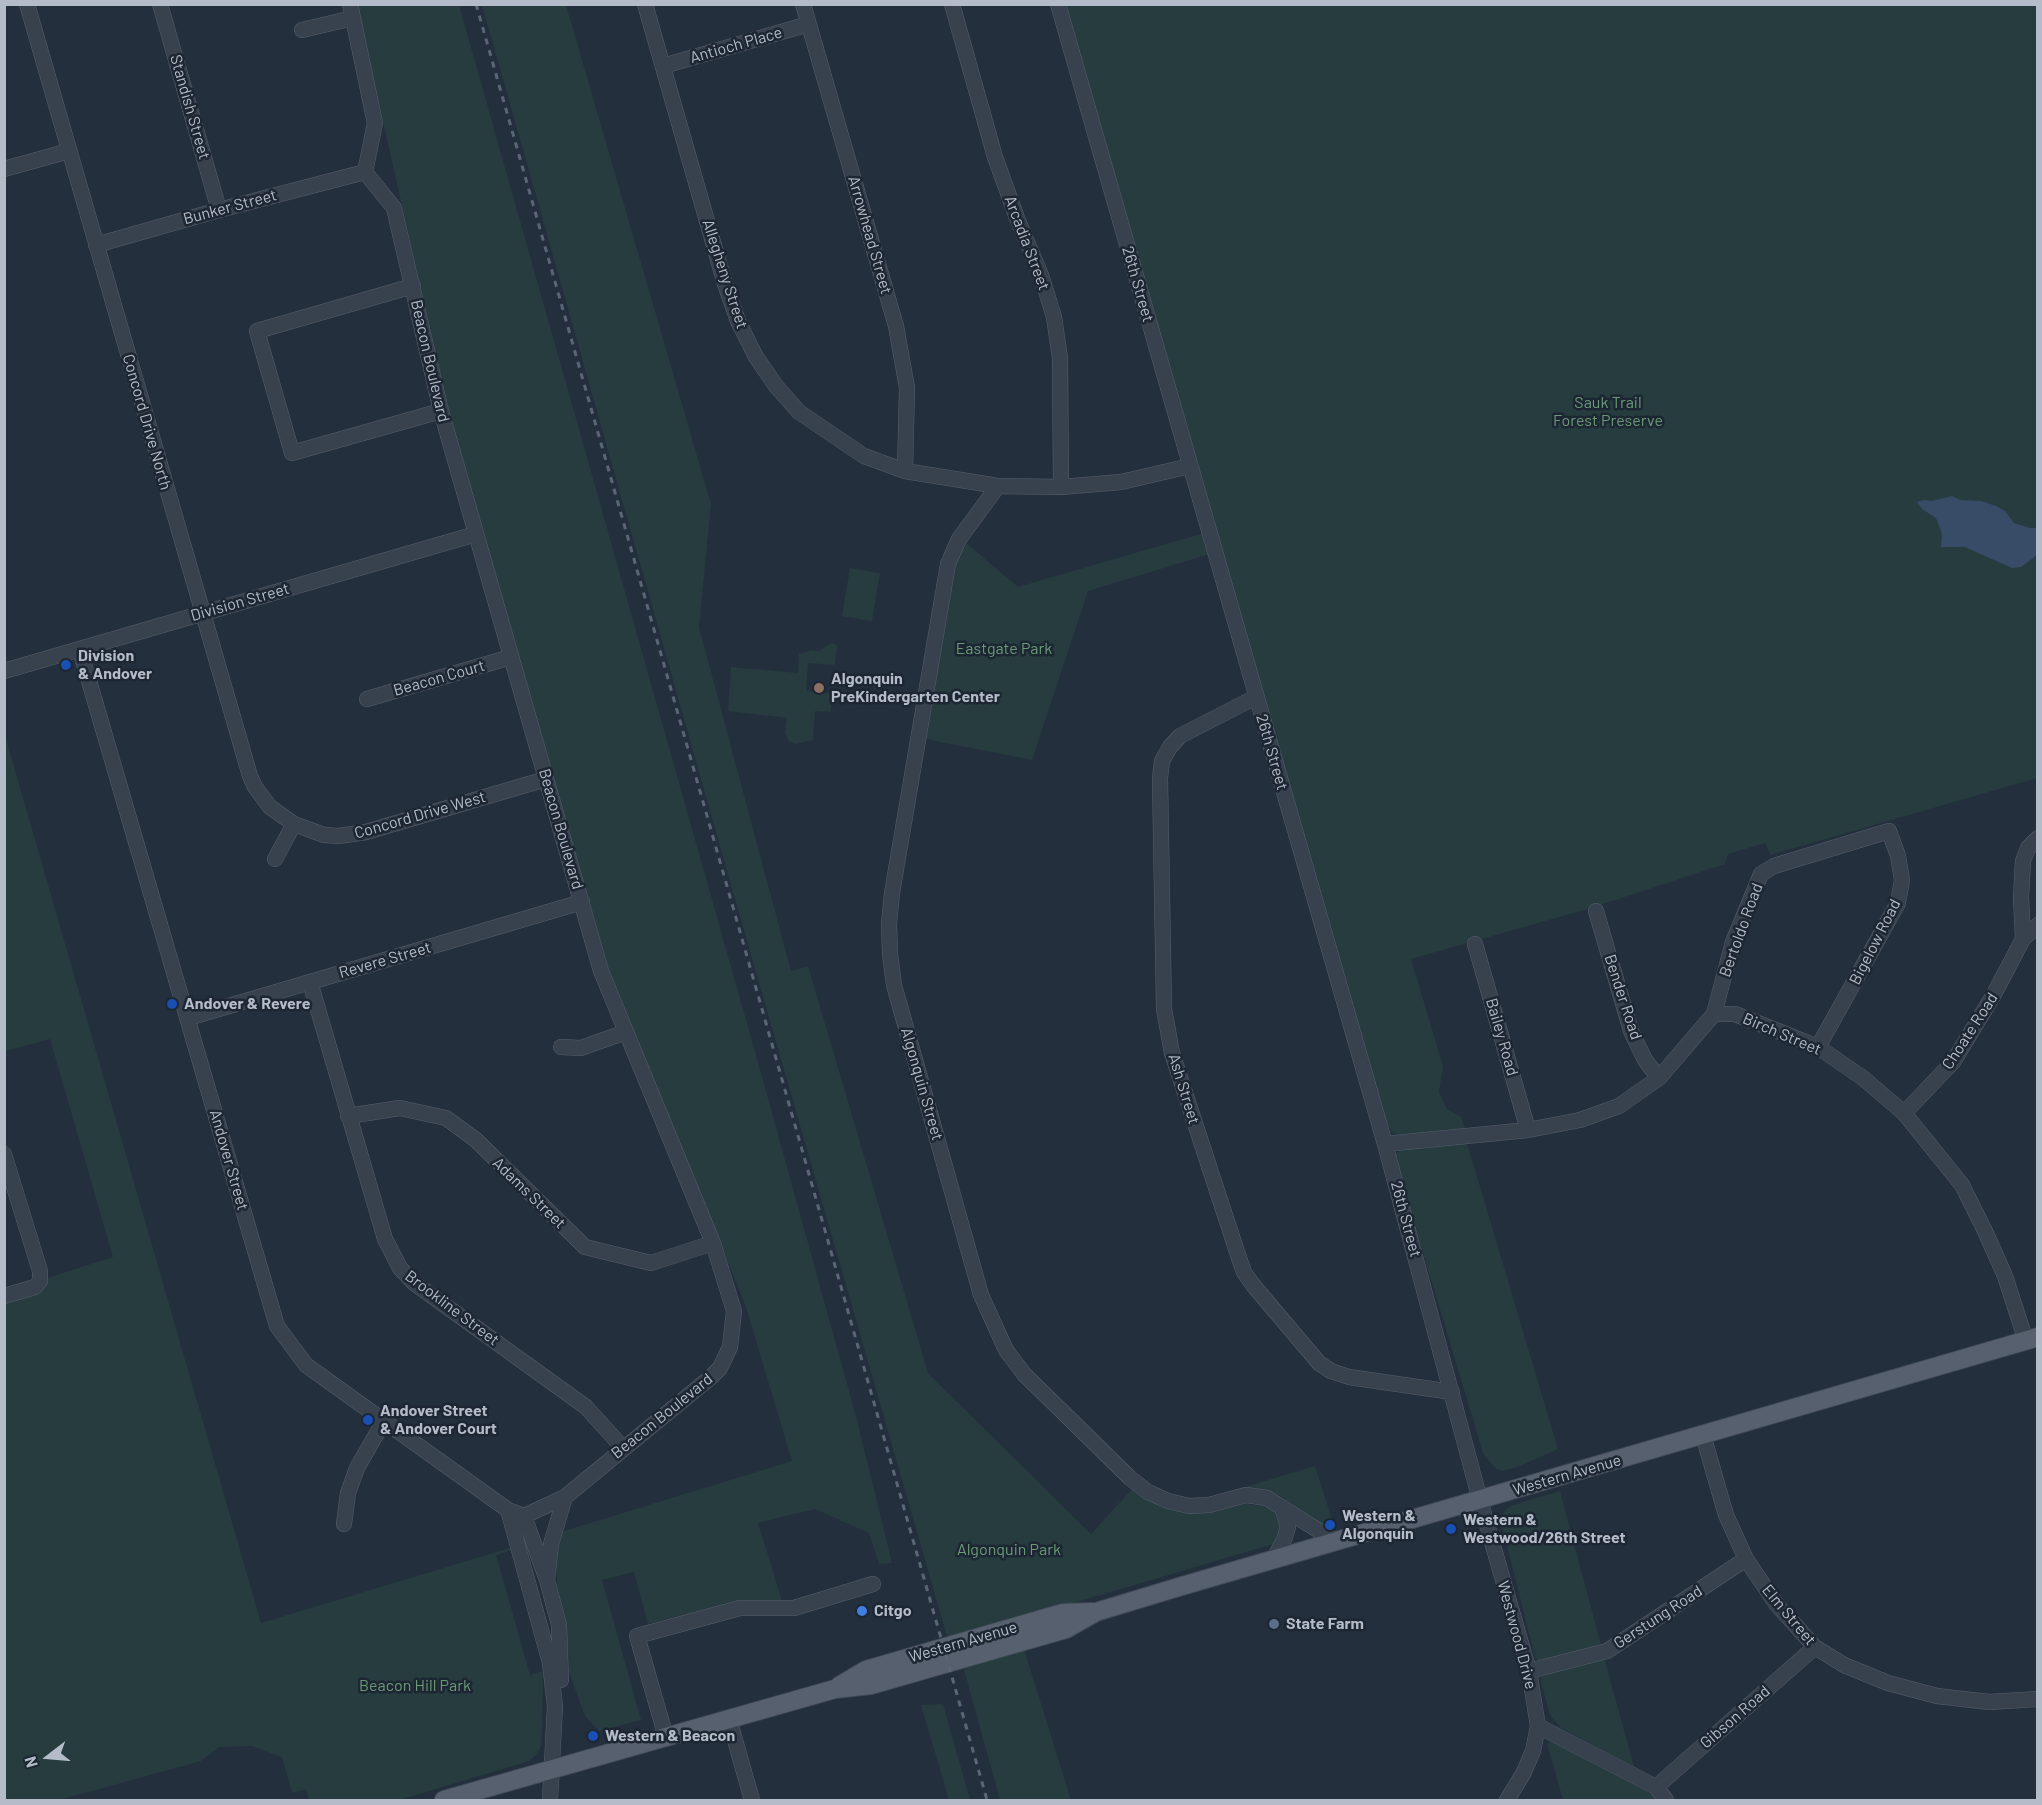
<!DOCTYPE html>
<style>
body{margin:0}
#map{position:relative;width:2042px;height:1805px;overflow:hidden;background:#242f3e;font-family:Barlow,sans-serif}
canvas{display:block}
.frame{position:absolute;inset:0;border:6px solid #b4bcc9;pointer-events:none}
.north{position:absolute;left:18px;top:1727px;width:60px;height:60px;-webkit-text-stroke:4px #1d2633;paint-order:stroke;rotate:254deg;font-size:16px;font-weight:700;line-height:24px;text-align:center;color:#b4bcc9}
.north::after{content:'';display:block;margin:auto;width:21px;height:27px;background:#b4bcc9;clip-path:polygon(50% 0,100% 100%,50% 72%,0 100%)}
</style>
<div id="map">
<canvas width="2042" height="1805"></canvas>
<div class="frame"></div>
<div class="north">N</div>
</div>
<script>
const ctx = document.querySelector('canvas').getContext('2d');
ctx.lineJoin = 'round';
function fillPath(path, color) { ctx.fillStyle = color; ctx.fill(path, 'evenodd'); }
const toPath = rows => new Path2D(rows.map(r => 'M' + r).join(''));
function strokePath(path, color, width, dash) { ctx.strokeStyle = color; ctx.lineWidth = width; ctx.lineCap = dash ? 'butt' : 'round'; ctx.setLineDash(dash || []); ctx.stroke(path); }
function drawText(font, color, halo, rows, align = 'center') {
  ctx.font = font + ' Barlow,sans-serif'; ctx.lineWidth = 5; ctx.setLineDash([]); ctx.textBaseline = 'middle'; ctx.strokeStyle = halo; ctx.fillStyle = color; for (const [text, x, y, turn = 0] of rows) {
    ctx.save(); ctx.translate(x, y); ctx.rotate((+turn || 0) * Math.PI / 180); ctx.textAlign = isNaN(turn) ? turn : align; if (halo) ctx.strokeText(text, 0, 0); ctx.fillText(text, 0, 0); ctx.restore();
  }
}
fillPath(toPath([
 [357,5,459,5,754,1048,857,1420,892,1563,879,1564,869,1533,815,1509,758,1523,782,1601,738,1601,648,1624,634,1572,602,1580,641,1720,599,1731,585,1716,569,1672,567,1637,558,1593,556,1569,561,1532,792,1461,746,1307,608,967,447,407],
 [482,5,566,5,711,504,699,627,791,971,808,966,928,1373,1091,1534,1132,1489,1161,1507,1186,1513,1205,1513,1245,1504,1265,1506,1276,1512,1282,1521,1277,1543,948,1640,735,899],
 [1066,5,2037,5,2037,778,1770,855,1765,843,1728,854,1725,864,1591,908,1411,959,1443,1066,1439,1092,1447,1109,1461,1117,1466,1131,1398,1135,1392,1132,1383,1117,1330,925],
 [1204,533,1210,554,1088,591,1032,760,926,739,955,565,965,542,1018,587],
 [850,568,880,573,872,621,842,616],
 [831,643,837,645,835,665,808,663,806,691,832,693,831,712,815,711,813,740,795,744,789,741,785,733,787,718,728,711,731,667,798,673,799,654,812,650,819,651],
 [4,732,261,1623,510,1548,511,1550,496,1555,530,1675,543,1671,542,1736,541,1746,536,1755,529,1761,399,1800,309,1800,306,1789,292,1793,282,1757,252,1746,219,1747,201,1761,59,1800,5,1800,5,1303,47,1278,113,1257,50,1039,5,1051],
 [1467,1143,1558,1449,1515,1468,1502,1471,1495,1468,1483,1453,1395,1159,1395,1154,1405,1148],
 [1315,1466,1334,1526,1321,1525,1281,1496,1255,1488,1238,1489],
 [1560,1491,1601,1645,1542,1661,1538,1661,1535,1657,1501,1522,1502,1514,1510,1506],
 [1024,1649,1071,1800,1000,1800,963,1666],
 [1604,1657,1634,1767,1561,1728,1550,1715,1541,1682,1541,1677,1545,1673],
 [943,1704,970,1800,949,1800,921,1705],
 [1553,1742,1648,1792,1657,1800,1563,1800,1547,1743]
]), '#263c3f');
fillPath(toPath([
 [1952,496,1960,500,1981,501,1996,506,2005,511,2014,523,2030,528,2037,528,2037,555,2021,567,2012,568,1965,547,1941,547,1942,534,1936,518,1922,509,1917,502,1924,500,1932,501]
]), '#394c67');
const minor = toPath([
 [27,4,250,776,255,787,270,807,294,824,324,835,339,836,366,832,546,779],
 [160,4,219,210],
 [350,4,375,123,365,172,394,208,441,411,601,971,713,1243,734,1311,730,1347,720,1368,711,1377,565,1497,551,1544,547,1580],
 [645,4,725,284,738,321,756,357,776,386,799,412,864,456,905,471,998,486,1061,487,1121,482,1190,466],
 [803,4,896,326,907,388,905,471],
 [952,4,995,157,1017,218,1041,275,1054,317,1060,358,1061,487],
 [1058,4,1385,1144,1480,1500,1529,1671,1538,1726,1533,1751,1523,1774,1507,1800],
 [302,30,353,18],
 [663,66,809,24],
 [4,169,69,151],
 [96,245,219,210,365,172],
 [413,286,257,331,292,453,441,411],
 [998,486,959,539,948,564,892,893,889,924,890,954,894,985,981,1295,1006,1350,1024,1374,1130,1478,1148,1492,1168,1501,1189,1506,1209,1505,1246,1495,1267,1498,1335,1541],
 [80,650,277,1326,306,1365,508,1510,524,1516,565,1497],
 [4,671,476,534],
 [1256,697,1180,736,1170,747,1162,761,1160,778,1164,1009,1172,1053,1239,1258,1244,1272,1253,1285,1319,1363,1331,1371,1349,1377,1452,1392],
 [367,699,511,657],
 [275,859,294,824],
 [1596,911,1631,1031,1645,1060,1659,1078],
 [2023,939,2021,898,2023,861,2028,848,2038,838],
 [1475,944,1528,1130],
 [310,982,385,1239,400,1268,414,1283,586,1407,623,1448],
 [1714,1014,1735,1014,1818,1047,1863,1078,1904,1113,1962,1185,1985,1231,2005,1276,2026,1341],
 [188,1018,582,902],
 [561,1047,581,1048,626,1032],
 [1904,1113,1953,1062,1993,996,2023,939,2038,925],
 [348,1116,400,1108,446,1118,476,1140,585,1247,651,1263,713,1243],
 [1385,1144,1528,1130,1580,1120,1619,1106,1659,1078,1714,1014,1733,942,1761,874,1774,866,1889,831,1898,856,1902,880,1898,903,1818,1047],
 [4,1154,40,1271,40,1281,35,1287,4,1296],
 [1703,1435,1726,1515,1746,1559,1777,1605,1815,1647,1844,1665,1888,1683,1937,1696,1989,1702,2038,1699],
 [508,1510,550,1663,555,1706,550,1800],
 [524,1516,547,1580,559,1625,561,1680],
 [344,1524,348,1493,357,1468,384,1421],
 [1273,1560,1284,1540,1288,1527,1282,1507],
 [1529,1671,1607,1651,1746,1559],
 [729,1719,752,1800],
 [1538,1726,1656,1787,1666,1800],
 [666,1737,637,1636,740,1608,794,1608,873,1584],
 [1656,1787,1815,1647]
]);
const major = toPath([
 [839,1686,866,1670,1063,1613,1092,1612],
 [444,1800,835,1689,871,1685,1066,1629,1096,1612,1182,1586,2038,1337]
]);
strokePath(minor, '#565f6c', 16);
strokePath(major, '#414a57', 20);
strokePath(minor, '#38414e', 15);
strokePath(major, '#56606e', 18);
strokePath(toPath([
 [476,4,987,1800]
]), '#5a6575', 3, [6, 6]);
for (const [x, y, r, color] of [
 [66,665,6,"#1a4fb4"],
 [819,688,6,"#8d6e63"],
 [172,1004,6,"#1a4fb4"],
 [368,1420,6,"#1a4fb4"],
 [1330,1525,6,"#1a4fb4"],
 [1451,1529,6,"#1a4fb4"],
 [862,1611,6,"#3f7fe0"],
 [1274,1624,6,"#5c6f8a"],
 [593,1736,6,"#1a4fb4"]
]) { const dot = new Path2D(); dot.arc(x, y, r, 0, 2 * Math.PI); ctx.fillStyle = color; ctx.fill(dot); strokePath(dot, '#1d2633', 2); }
drawText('16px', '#b4bcc9', '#1d2633', [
 ["Antioch Place",736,45,-16],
 ["Standish Street",190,107,74],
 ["Bunker Street",230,207,-15],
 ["Arrowhead Street",870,235,74],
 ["Arcadia Street",1027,243,69],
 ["Allegheny Street",725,274,72],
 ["26th Street",1138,284,74],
 ["Beacon Boulevard",430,361,77],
 ["Concord Drive North",147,422,74],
 ["Division Street",240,602,-16],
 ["Beacon Court",439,678,-16],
 ["26th Street",1272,752,74],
 ["Concord Drive West",420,815,-16],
 ["Beacon Boulevard",561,829,74],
 ["Bertoldo Road",1741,930,-70],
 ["Bigelow Road",1875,942,-63],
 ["Revere Street",385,960,-16],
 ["Bender Road",1623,997,72],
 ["Choate Road",1970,1031,-57],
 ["Birch Street",1782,1034,23],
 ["Bailey Road",1502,1037,74],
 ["Algonquin Street",922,1084,74],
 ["Ash Street",1184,1089,73],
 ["Andover Street",229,1160,74],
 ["Adams Street",529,1193,44],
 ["26th Street",1406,1219,75],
 ["Brookline Street",452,1308,37],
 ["Beacon Boulevard",662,1416,-39],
 ["Western Avenue",1567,1475,-16],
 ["Elm Street",1789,1615,50],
 ["Gerstung Road",1658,1617,-33],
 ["Westwood Drive",1517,1635,75],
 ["Western Avenue",963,1642,-16],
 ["Gibson Road",1735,1717,-41]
]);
drawText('16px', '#6b9a76', '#1d2633', [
 ["Sauk Trail",1608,403],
 ["Forest Preserve",1608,421],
 ["Eastgate Park",1004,649],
 ["Algonquin Park",1009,1550],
 ["Beacon Hill Park",415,1686]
]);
drawText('bold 16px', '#b4bcc9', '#1d2633', [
 ["Division",78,656],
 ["& Andover",78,674],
 ["Algonquin",831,679],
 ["PreKindergarten Center",831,697],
 ["Andover & Revere",184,1004],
 ["Andover Street",380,1411],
 ["& Andover Court",380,1429],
 ["Western &",1342,1516],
 ["Algonquin",1342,1534],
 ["Western &",1463,1520],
 ["Westwood/26th Street",1463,1538],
 ["Citgo",874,1611],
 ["State Farm",1286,1624],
 ["Western & Beacon",605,1736]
], 'left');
</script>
